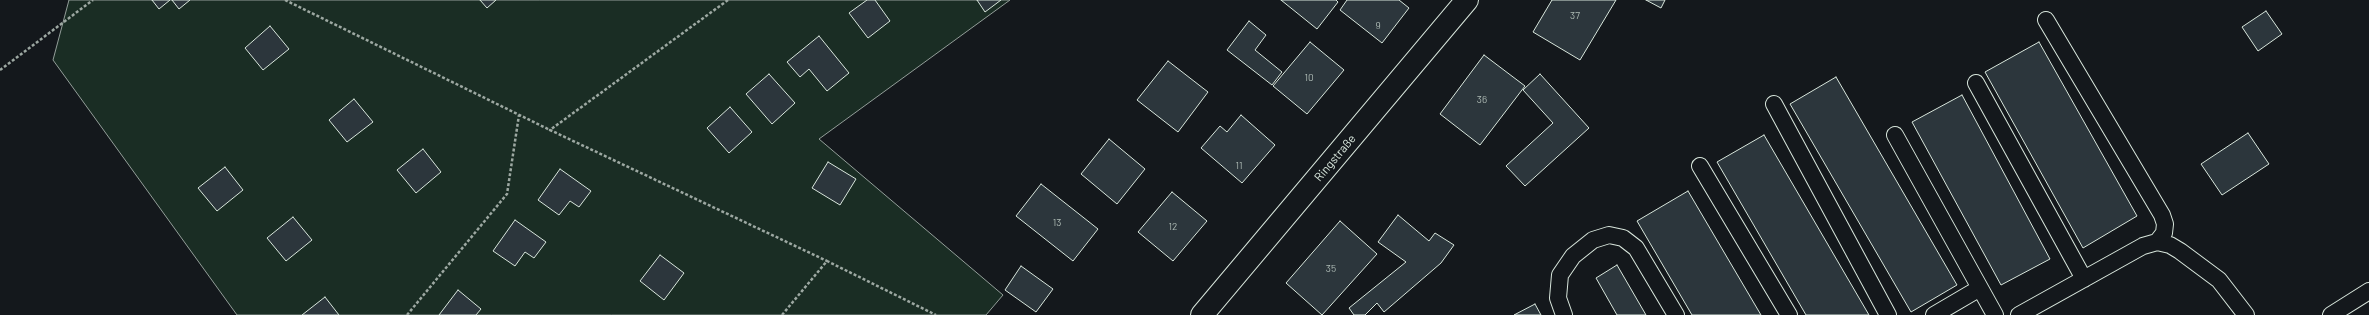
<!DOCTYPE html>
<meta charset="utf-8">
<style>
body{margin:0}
canvas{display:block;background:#14181c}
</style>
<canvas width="2369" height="315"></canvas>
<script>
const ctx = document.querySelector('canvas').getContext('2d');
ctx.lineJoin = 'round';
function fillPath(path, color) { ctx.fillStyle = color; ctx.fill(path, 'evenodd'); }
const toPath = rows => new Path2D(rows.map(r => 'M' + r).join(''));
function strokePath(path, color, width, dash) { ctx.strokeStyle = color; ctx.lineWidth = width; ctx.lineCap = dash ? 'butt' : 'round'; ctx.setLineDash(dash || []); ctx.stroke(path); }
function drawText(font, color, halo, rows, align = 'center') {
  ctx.font = font + ' Barlow,sans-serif'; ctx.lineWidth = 3; ctx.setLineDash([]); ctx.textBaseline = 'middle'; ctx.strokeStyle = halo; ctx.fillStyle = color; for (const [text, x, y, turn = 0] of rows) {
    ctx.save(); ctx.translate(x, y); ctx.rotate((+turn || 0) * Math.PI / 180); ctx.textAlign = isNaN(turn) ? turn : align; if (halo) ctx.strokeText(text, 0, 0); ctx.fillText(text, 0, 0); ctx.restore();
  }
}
const green = toPath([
 [69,0,1010,0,819,139,1003,295,986,315,237,315,53,60,69,0]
]);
fillPath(green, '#1a2d24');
strokePath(green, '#939e99', 1);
const building = toPath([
 [152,0,170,0,159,9,152,0],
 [172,0,190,0,179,9,172,0],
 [480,0,496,0,487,8,480,0],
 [867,0,875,0,890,21,868,38,849,13,867,0],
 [977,0,1001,0,985,12,977,0],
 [1281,0,1336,0,1338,2,1317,29,1281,0],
 [1347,0,1399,0,1409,8,1382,43,1340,10,1347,0],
 [1552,0,1616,0,1580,60,1533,32,1552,0],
 [1646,0,1665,0,1661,8,1646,0],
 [2266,11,2282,34,2258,51,2242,27,2266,11],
 [1249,21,1266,35,1255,50,1282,72,1272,85,1227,50,1249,21],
 [270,26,289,49,263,70,245,48,270,26],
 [819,36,849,73,827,91,809,69,800,77,787,62,819,36],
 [1310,42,1344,70,1307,114,1273,86,1310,42],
 [2039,42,2137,216,2083,248,1985,72,2039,42],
 [1484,55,1525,86,1480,145,1440,114,1484,55],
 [1168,61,1208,92,1178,132,1137,100,1168,61],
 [769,74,795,103,772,124,746,94,769,74],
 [1540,74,1589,128,1525,186,1506,166,1553,123,1523,90,1540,74],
 [1836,77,1957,285,1911,312,1790,104,1836,77],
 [1962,95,2050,259,2001,285,1912,122,1962,95],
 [354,99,373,122,347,142,329,120,354,99],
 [730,107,752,132,729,153,707,128,730,107],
 [1241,115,1275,145,1242,183,1201,148,1220,126,1227,132,1241,115],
 [2248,133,2269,164,2222,195,2201,164,2248,133],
 [1764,135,1869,315,1806,315,1717,162,1764,135],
 [1109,139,1145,169,1117,204,1081,174,1109,139],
 [423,149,441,172,416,193,397,170,423,149],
 [828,162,856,179,840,205,812,188,828,162],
 [225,167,243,190,217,211,198,188,225,167],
 [560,169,591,191,579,207,570,201,559,215,538,200,560,169],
 [1041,184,1098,229,1073,261,1016,216,1041,184],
 [1688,191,1761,315,1692,315,1637,221,1688,191],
 [1172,192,1207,221,1173,261,1138,232,1172,192],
 [1398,215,1429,241,1435,233,1454,245,1441,263,1384,312,1377,303,1365,315,1354,315,1349,308,1406,262,1378,242,1398,215],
 [293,217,312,240,286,261,267,238,293,217],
 [515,220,546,242,534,258,525,252,515,266,493,251,515,220],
 [1340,221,1377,254,1322,315,1286,283,1340,221],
 [660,255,684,273,664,300,640,281,660,255],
 [1617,265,1646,315,1617,315,1596,278,1617,265],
 [1021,266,1053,289,1036,312,1005,290,1021,266],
 [458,290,481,309,476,315,439,315,458,290],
 [325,297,339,315,302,315,325,297],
 [1535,304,1541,315,1514,315,1535,304]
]);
fillPath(building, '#2c363c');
strokePath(building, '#d8e6dc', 1);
const service = toPath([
 [2046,20,2162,215,2165,224,2164,233,2157,242],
 [1976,83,2084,279],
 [1774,104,1888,315],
 [1895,135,1980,288,1934,315],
 [1700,166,1789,315],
 [1980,288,1995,315],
 [1564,315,1558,298,1560,275,1573,256,1593,240,1609,235,1623,238,1636,248,1676,315],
 [2019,315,2143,246,2157,242,2170,245,2180,251,2219,280,2246,315],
 [2331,315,2369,291]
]);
const minor = toPath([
 [1202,315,1467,0]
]);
strokePath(service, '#d8e6dc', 18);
strokePath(minor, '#d8e6dc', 24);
strokePath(toPath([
 [285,0,550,130],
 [728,0,550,130,827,261],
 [0,70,93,0],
 [407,315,507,194,519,115],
 [782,315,827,261,936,315]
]), '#9da8a2', 2.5, [3, 2]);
strokePath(service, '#14181c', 16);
strokePath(minor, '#14181c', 22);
drawText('10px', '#adbab4', null, [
 ["37",1575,16],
 ["9",1378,26],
 ["10",1309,78],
 ["36",1482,100],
 ["11",1239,166],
 ["13",1057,223],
 ["12",1173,227],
 ["35",1331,269]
]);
drawText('12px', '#d8e6dc', '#14181c', [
 ["Ringstraße",1335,158,-50]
]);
</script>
